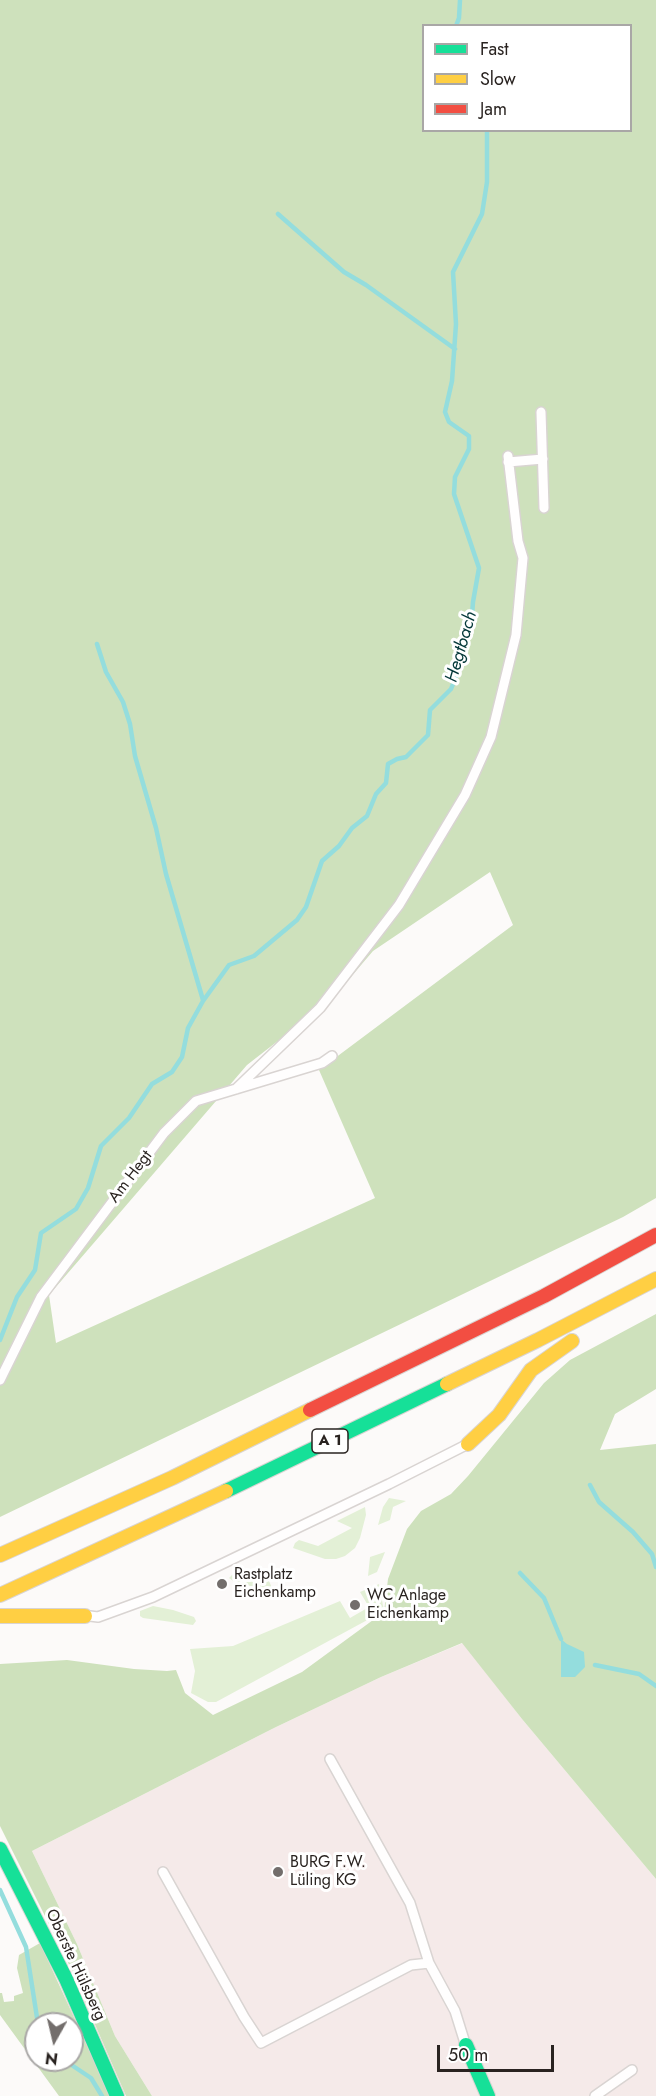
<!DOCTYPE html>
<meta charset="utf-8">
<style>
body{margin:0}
#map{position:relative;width:656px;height:2096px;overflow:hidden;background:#fcfaf9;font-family:Jost,sans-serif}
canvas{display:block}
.legend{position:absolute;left:422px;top:24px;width:210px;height:108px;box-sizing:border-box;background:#fff;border:2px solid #a9a7a6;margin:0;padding:8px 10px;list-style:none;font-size:18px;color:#292320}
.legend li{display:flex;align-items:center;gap:12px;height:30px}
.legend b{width:30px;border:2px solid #a9a7a6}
.north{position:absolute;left:24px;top:2012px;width:60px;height:60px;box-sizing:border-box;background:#fff;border:2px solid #a9a7a6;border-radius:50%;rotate:188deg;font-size:16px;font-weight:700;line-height:24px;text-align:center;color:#292320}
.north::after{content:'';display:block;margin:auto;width:21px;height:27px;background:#736e6c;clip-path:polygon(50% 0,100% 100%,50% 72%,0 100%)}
.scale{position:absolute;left:437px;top:2045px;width:117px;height:27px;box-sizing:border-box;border:3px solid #292320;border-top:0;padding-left:8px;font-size:18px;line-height:21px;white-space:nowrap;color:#292320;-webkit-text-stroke:4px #fff;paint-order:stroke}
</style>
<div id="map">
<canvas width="656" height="2096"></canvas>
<ul class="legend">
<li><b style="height:8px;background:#16e098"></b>Fast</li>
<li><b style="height:8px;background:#ffcf43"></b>Slow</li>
<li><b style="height:8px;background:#f24e42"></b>Jam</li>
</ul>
<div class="north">N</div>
<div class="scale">50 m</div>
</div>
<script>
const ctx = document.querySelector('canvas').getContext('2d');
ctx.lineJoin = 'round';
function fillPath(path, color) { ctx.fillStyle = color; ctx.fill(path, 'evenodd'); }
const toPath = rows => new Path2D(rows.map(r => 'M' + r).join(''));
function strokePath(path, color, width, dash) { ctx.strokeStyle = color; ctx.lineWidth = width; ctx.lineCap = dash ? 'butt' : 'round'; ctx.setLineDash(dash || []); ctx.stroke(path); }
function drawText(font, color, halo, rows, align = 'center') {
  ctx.font = font + ' Jost,sans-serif'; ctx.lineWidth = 6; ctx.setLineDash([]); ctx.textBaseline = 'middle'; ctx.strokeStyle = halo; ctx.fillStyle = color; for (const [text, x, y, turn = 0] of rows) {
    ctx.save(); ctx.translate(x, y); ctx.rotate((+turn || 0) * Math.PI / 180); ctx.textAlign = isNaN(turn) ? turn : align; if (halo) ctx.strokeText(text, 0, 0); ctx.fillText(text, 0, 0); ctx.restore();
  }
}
fillPath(toPath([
 [463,1643,522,1719,656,1879,656,2096,152,2096,115,2036,77,1944,32,1851,274,1728,381,1677]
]), '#f5eae9');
fillPath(toPath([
 [389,1498,406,1501,393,1507,390,1520,378,1525,383,1507],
 [365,1507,366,1515,360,1538,355,1548,345,1556,336,1559,325,1559,293,1548,295,1543,299,1540,318,1546,352,1528,337,1521],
 [385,1552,377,1572,368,1576,370,1557],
 [234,1573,269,1581,272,1588,268,1591,233,1581,229,1578],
 [379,1584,384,1611,216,1702,208,1702,191,1693,195,1671,190,1649,233,1646,340,1601,350,1618,369,1607,360,1592],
 [153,1606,173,1610,194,1617,196,1621,193,1625,143,1618,140,1616,140,1611]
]), '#e3f0d6');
fillPath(toPath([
 [0,0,656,0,656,1198,623,1217,0,1517],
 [424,26,630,26,630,130,424,130],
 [490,872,513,925,319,1070,375,1198,56,1343,49,1295,247,1065,333,998,373,951],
 [656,1314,656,1389,615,1414,600,1450,656,1444,656,1879,522,1719,462,1643,381,1677,274,1728,32,1851,77,1944,115,2036,152,2096,126,2096,67,1960,0,1826,0,1664,67,1660,134,1669,167,1671,176,1670,185,1693,213,1715,302,1672,384,1612,388,1579,407,1529,421,1511,451,1494,468,1476,544,1383,570,1360],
 [40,1943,110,2096,59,2096,0,2015,0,1993,2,1993,4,2002,14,2001,14,1996,23,1993,17,1968,19,1955],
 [36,2024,72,2024,72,2060,36,2060]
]), '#cee1bc');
fillPath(toPath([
 [561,1639,567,1644,584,1652,585,1667,575,1677,561,1677]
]), '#94dddd');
strokePath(toPath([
 [456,26,459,18,460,0],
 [278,214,344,272,366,285,455,349],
 [97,644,106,672,123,702,130,724,135,756,156,828,166,874,203,1000],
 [0,1340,17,1297,35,1270,41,1233,76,1209,88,1188,101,1146,129,1118,152,1084,172,1072,182,1057,188,1028,203,1001,229,965,254,956,297,920,306,907,322,861,339,846,352,828,367,816,376,794,386,783,388,764,397,759,406,757,428,735,430,710,451,689,458,672,460,641,471,629,473,602,479,568,454,494,455,477,469,449,469,436,449,422,445,412,452,381,456,324,453,272,482,214,487,182,487,130],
 [590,1485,599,1502,633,1532,652,1554,656,1567],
 [520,1573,544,1598,561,1639],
 [595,1665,639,1674,656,1686],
 [0,1890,26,1947,38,2024],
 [64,2060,91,2078,102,2096]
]), '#94dddd', 4.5);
const lane = toPath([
 [541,412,544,508],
 [508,462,543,459],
 [236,1089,320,1008,399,905,465,795,491,737,516,635,523,558,518,541,508,456],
 [0,1380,41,1297,164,1133,196,1101,322,1063,332,1056],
 [90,1616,98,1617,153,1597,389,1484,464,1446],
 [330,1759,410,1903,429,1963],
 [163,1872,244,2017,261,2043,411,1965,429,1963,455,2011,465,2043],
 [595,2096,632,2070]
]);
const fast = toPath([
 [226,1491,447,1384],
 [0,1849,66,1979,117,2096],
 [466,2045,488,2096]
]);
const slow = toPath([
 [447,1384,538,1340,656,1279],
 [468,1444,499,1415,531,1370,572,1341],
 [0,1555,172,1478,310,1410],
 [0,1595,226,1491],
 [0,1616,85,1616]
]);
const jam = toPath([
 [310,1410,544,1296,656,1235]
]);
strokePath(lane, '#d9d4d2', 12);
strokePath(fast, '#d9d4d2', 16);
strokePath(slow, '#d9d4d2', 16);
strokePath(jam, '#d9d4d2', 16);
strokePath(lane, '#fffefe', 9);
strokePath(fast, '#16e098', 14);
strokePath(slow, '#ffcf43', 14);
strokePath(jam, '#f24e42', 14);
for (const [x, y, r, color] of [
 [222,1584,6,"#736e6c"],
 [355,1605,6,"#736e6c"],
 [278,1872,6,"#736e6c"]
]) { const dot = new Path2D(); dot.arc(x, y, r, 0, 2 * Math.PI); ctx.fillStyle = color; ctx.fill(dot); strokePath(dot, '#fff', 2); }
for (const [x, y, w] of [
 [330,1441,36]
]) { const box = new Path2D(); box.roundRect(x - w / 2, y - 12, w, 24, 4.5); ctx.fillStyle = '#fff'; ctx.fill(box); strokePath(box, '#292320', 1.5); }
drawText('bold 15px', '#292320', null, [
 ["A 1",330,1441]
]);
drawText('16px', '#292320', '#fff', [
 ["Am Hegt",131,1177,-53],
 ["Oberste Hülsberg",75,1965,65]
]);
drawText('16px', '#292320', '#fff', [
 ["Rastplatz",234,1575],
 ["Eichenkamp",234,1593],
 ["WC Anlage",367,1596],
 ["Eichenkamp",367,1614],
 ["BURG F.W.",290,1863],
 ["Lüling KG",290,1881]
], 'left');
drawText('italic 18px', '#043839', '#fff', [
 ["Hegtbach",462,647,-74]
]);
</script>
